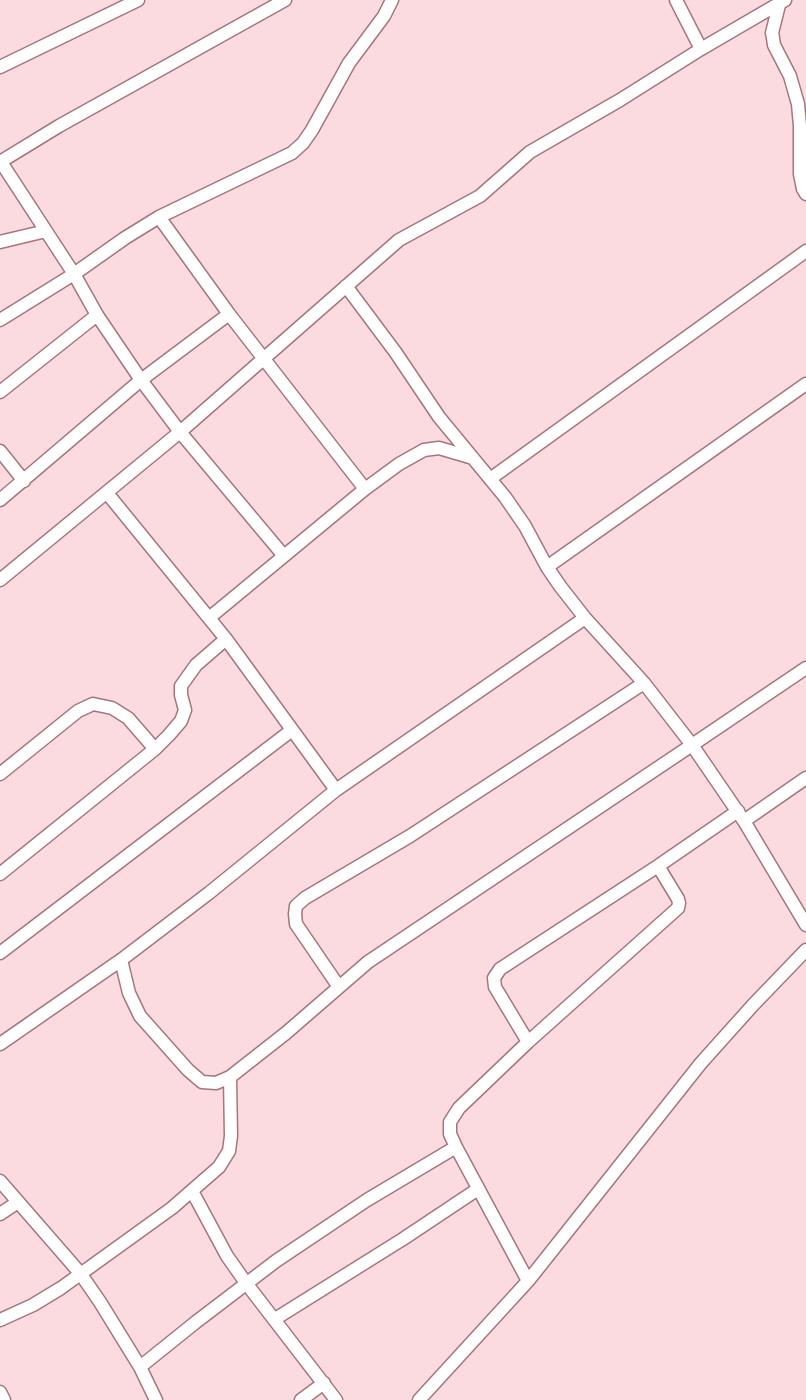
<!DOCTYPE html>
<style>
body{margin:0}
canvas{display:block;background:#fcdbe0}
</style>
<canvas width="806" height="1400"></canvas>
<script>
const ctx = document.querySelector('canvas').getContext('2d');
ctx.lineJoin = 'round';
const toPath = rows => new Path2D(rows.map(r => 'M' + r).join(''));
function strokePath(path, color, width, dash) { ctx.strokeStyle = color; ctx.lineWidth = width; ctx.lineCap = dash ? 'butt' : 'round'; ctx.setLineDash(dash || []); ctx.stroke(path); }
const minor = toPath([
 [676,0,701,49],
 [780,1,772,33,773,38,774,45,790,76,798,104,800,126,800,174,803,189,806,194],
 [0,67,138,0],
 [0,162,59,126,285,0],
 [1,162,74,274,97,315,141,380,180,432,284,556],
 [159,217,229,314,365,489,209,618],
 [0,242,46,231],
 [346,286,396,353,439,417,505,497,525,526,547,567,560,586,585,618,644,683,692,745,744,821,806,925],
 [0,320,74,274,125,238,159,217,292,153,303,143,312,130,349,63,384,16,392,0],
 [0,392,97,315],
 [0,451,24,481],
 [490,479,806,251],
 [365,489,399,464,424,450,439,448,473,458],
 [107,493,226,639,336,790],
 [0,500,141,380,229,314],
 [547,567,806,384],
 [0,580,180,432,399,240,480,196,530,152,620,100,701,49,785,0],
 [0,774,78,711,93,704,112,708,128,718,155,749],
 [744,821,806,778],
 [0,874,155,749,169,735,181,721,185,710,181,695,181,686,196,665,226,639],
 [0,953,292,730],
 [121,960,129,993,140,1016,188,1070,202,1082,216,1083,230,1077,286,1033,368,962,692,745,806,668],
 [339,987,296,924,295,914,296,906,305,898,410,836,644,683],
 [528,1042,495,987,494,978,500,969,658,866,738,811],
 [0,1044,121,960,209,893,336,790,585,618],
 [0,1181,80,1273,100,1302,140,1367,156,1400],
 [192,1191,227,1256,246,1283,336,1400],
 [0,1214,18,1202],
 [528,1281,456,1147,450,1134,450,1122,459,1108,528,1042,678,908,679,903,678,899,658,866],
 [275,1319,403,1239,478,1189],
 [0,1320,33,1305,61,1288,172,1208,219,1167,229,1151,231,1136,230,1077],
 [140,1367,196,1322,276,1261,367,1200,456,1147],
 [0,1392,4,1400],
 [301,1400,324,1383],
 [419,1400,528,1281,701,1063,753,1005,806,950]
]);
strokePath(minor, '#a6757d', 15);
strokePath(minor, '#fff', 12);
</script>
